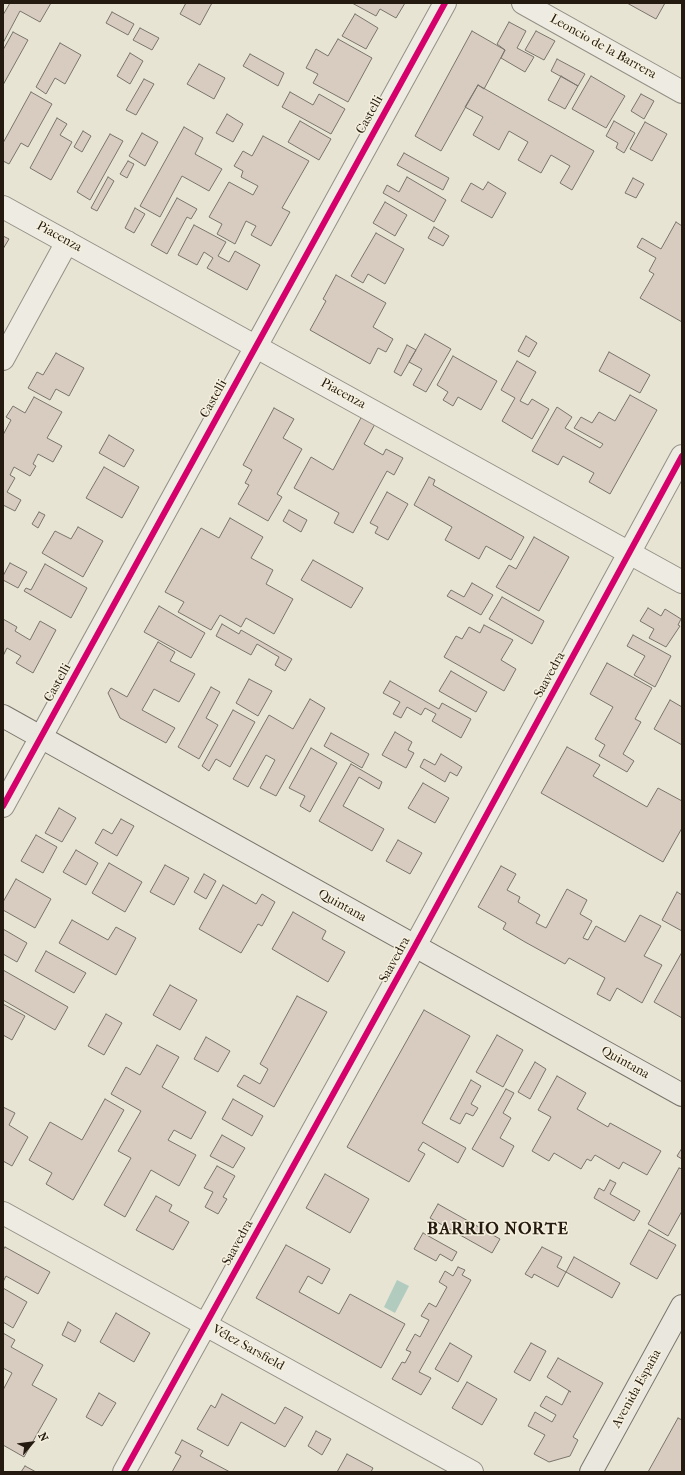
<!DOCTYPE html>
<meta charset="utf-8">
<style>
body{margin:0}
#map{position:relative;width:685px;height:1475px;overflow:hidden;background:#e8e4d4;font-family:"IM FELL French Canon",serif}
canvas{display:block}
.frame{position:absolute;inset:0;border:4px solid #251a10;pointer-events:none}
.north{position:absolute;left:12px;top:1423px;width:40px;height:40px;-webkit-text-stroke:3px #f5f0de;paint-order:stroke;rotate:62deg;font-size:11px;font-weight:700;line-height:16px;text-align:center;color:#251a10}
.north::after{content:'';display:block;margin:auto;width:14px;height:18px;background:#251a10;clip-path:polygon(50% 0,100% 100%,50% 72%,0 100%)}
</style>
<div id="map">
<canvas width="685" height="1475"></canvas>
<div class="frame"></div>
<div class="north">N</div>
</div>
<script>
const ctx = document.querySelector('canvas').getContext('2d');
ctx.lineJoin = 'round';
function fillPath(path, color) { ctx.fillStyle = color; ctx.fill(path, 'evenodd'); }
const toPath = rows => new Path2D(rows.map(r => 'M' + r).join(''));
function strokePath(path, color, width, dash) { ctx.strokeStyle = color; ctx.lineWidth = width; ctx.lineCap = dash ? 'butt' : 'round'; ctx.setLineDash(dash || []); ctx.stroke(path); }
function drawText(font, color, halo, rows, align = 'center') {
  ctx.font = font + ' "IM FELL French Canon",serif'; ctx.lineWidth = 3; ctx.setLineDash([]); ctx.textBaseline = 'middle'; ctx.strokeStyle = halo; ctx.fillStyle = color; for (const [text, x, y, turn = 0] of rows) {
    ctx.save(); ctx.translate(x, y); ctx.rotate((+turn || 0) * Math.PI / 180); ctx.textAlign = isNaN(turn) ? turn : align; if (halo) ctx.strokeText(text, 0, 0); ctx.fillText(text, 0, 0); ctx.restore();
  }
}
fillPath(toPath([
 [397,1280,409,1286,395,1313,384,1307]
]), '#b1cbbf');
const building = toPath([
 [10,3,51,3,40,22,20,11,3,43,3,15,10,3],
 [186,3,212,3,200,25,180,14,186,3],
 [352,3,405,3,396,18,380,9,376,16,352,3],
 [627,3,665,3,656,19,627,3],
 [112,12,134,24,128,35,106,23,112,12],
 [355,14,378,28,366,49,342,36,355,14],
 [509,22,526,31,517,48,534,57,525,72,501,58,505,50,497,44,509,22],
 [140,28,159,38,152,50,133,40,140,28],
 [472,31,505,50,484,89,478,85,441,151,415,136,472,31],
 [536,31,555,41,544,60,525,50,536,31],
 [13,32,28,40,3,85,3,50,13,32],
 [338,39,372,58,348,102,313,83,318,74,306,68,316,49,328,56,338,39],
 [60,43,81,55,65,84,55,78,46,94,36,87,60,43],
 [130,53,143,61,130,84,117,76,130,53],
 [250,54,284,73,278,86,243,66,250,54],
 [557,59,585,74,578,86,551,71,557,59],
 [199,64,225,78,214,99,187,84,199,64],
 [561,76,578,86,565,109,548,100,561,76],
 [591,76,625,96,606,128,572,109,591,76],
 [144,79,154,84,136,115,126,110,144,79],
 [478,85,594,151,572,190,560,183,570,166,551,155,541,173,518,160,528,142,509,131,499,150,473,135,483,117,465,107,478,85],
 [31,92,52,104,28,147,21,143,9,164,3,161,3,143,31,92],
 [290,92,313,105,319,94,345,109,331,134,282,107,290,92],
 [641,94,654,101,644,119,631,111,641,94],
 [227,114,243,124,233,142,216,133,227,114],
 [57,118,67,124,60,135,72,142,51,180,30,168,57,118],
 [300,121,331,139,319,160,288,142,300,121],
 [614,121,635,133,624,153,616,148,618,143,606,136,614,121],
 [645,122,667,134,652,161,630,149,645,122],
 [184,127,203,138,195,154,222,169,209,191,182,176,160,217,140,206,184,127],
 [83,131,91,136,82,152,74,147,83,131],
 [142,133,158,142,145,166,129,156,142,133],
 [110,134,123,141,90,200,77,192,110,134],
 [263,136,309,161,282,208,290,212,271,246,251,235,256,226,246,221,235,244,217,234,222,224,209,217,229,182,253,195,258,186,241,177,243,171,234,166,243,151,252,156,263,136],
 [404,153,449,178,443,190,397,165,404,153],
 [128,161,134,164,127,178,120,174,128,161],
 [108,177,114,181,97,211,91,208,108,177],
 [407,177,446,200,434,222,383,193,387,185,399,192,407,177],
 [633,178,644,184,636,198,625,193,633,178],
 [488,182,506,193,492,218,461,201,471,183,483,190,488,182],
 [177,198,197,209,191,219,187,217,167,254,151,245,177,198],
 [385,202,407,215,395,236,373,223,385,202],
 [135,208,145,214,134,233,125,228,135,208],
 [676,222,682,226,682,322,640,298,654,274,649,271,656,258,637,247,642,238,661,249,676,222],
 [194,225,226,242,218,256,229,262,235,251,260,265,247,290,207,268,213,258,204,252,197,265,178,255,194,225],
 [434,227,449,236,443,246,428,238,434,227],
 [376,233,404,249,385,284,368,274,363,283,351,276,376,233],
 [3,236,9,239,3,249,3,236],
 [336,275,386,303,373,327,393,339,386,352,378,348,370,364,310,330,326,301,323,299,336,275],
 [425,334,451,349,426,392,413,385,422,369,409,362,425,334],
 [526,336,537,343,529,357,518,351,526,336],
 [407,345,416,350,401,376,394,372,407,345],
 [609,352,650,375,640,393,599,371,609,352],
 [56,353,84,368,69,396,56,389,50,400,28,388,37,372,43,375,56,353],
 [453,356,497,381,481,410,458,397,453,406,443,400,448,392,437,385,453,356],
 [517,361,536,372,520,401,528,405,532,399,549,409,532,439,502,421,515,398,501,390,517,361],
 [630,395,657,410,610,494,589,482,594,473,563,456,558,465,532,451,557,407,572,417,565,428,600,448,603,444,574,428,581,417,592,423,599,412,615,421,630,395],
 [34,397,62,412,47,438,62,446,53,462,38,454,33,464,36,466,30,476,14,467,10,475,15,478,7,492,21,500,15,511,3,505,3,435,11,420,6,417,13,406,25,413,34,397],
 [274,408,294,419,283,438,302,449,277,494,282,497,268,521,238,504,249,485,245,483,252,470,243,465,274,408],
 [362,416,375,424,364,444,383,455,386,449,403,458,394,475,387,471,353,533,334,523,339,513,294,488,311,457,333,470,362,416],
 [109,435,134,450,124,467,99,453,109,435],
 [104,467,139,487,122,518,86,498,104,467],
 [429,477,435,480,433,485,524,537,511,560,486,546,479,559,445,540,452,527,414,505,429,477],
 [387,492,408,504,388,540,375,533,378,527,370,523,387,492],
 [289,510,307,520,301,532,283,521,289,510],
 [39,512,45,515,38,528,32,524,39,512],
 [230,518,263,537,251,558,273,570,266,584,293,599,274,634,246,618,241,627,220,615,211,630,178,612,184,602,165,592,201,528,219,538,230,518],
 [78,527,103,541,83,577,42,553,55,531,71,539,78,527],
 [534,537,569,557,539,611,496,587,509,565,516,569,534,537],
 [313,560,363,588,351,608,301,580,313,560],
 [10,563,27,572,18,588,3,580,3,576,10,563],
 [45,564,87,588,71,618,24,591,26,588,31,590,45,564],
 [472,583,493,595,481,615,447,596,451,590,464,597,472,583],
 [502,597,544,621,532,644,489,619,502,597],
 [159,606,205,633,191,658,144,632,159,606],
 [648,608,661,616,665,609,681,619,678,625,680,626,666,647,649,638,654,629,640,621,648,608],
 [3,619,17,627,15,631,30,640,40,621,56,630,33,673,16,663,21,656,7,648,3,656,3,619],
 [222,624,239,634,241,630,292,659,285,671,275,665,279,657,257,644,251,655,216,636,222,624],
 [484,625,513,640,501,660,516,669,504,691,444,657,456,636,462,639,469,627,480,633,484,625],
 [633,635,671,656,655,687,634,675,645,656,627,646,633,635],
 [158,642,175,652,170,661,195,674,179,702,154,689,142,710,175,728,166,743,120,718,108,693,111,688,127,697,158,642],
 [607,663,652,688,635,719,641,722,623,754,634,761,627,772,599,756,605,745,595,739,613,707,590,694,607,663],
 [451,671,487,692,476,712,439,691,451,671],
 [249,679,272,691,258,716,236,703,249,679],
 [390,681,439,709,442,703,471,719,461,738,432,721,436,714,425,708,421,715,407,707,401,718,393,714,400,702,383,693,390,681],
 [211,687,220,692,206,718,218,725,199,759,178,747,211,687],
 [310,699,325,708,276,796,260,788,275,760,266,755,248,787,233,779,269,715,293,729,310,699],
 [670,700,682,707,682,745,654,729,670,700],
 [233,710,255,722,230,767,216,759,209,771,202,766,233,710],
 [395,732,412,742,408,750,414,753,406,768,382,755,395,732],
 [331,733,369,754,362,768,324,746,331,733],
 [567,747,600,765,593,776,647,807,658,788,682,801,682,828,663,862,541,793,567,747],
 [311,748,337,763,310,812,300,806,305,796,289,788,311,748],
 [441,754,462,767,457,776,450,772,445,782,420,767,424,759,435,765,441,754],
 [351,764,382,782,379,789,359,777,343,806,384,829,372,851,319,821,351,764],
 [423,783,449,798,435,823,408,808,423,783],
 [59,808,76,818,62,842,45,833,59,808],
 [121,819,134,826,117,856,95,843,103,829,112,834,121,819],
 [36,835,57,847,43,873,21,861,36,835],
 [398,840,422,853,410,874,386,861,398,840],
 [76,850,98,863,86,885,63,872,76,850],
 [109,863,142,882,125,912,92,893,109,863],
 [165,865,189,878,174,905,150,892,165,865],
 [501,866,516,874,507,890,520,897,518,902,540,915,536,923,546,928,567,889,587,900,580,914,592,921,583,938,588,940,596,926,625,942,640,915,661,926,644,956,662,965,642,1003,617,988,610,1001,597,994,605,978,569,958,565,964,525,942,503,929,506,923,478,907,501,866],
 [204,874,216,881,206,899,194,892,204,874],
 [16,879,51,899,35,928,3,910,3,902,16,879],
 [223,885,256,904,262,894,275,902,262,926,258,924,241,953,199,929,223,885],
 [677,892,682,895,682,931,662,920,677,892],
 [293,912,326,931,322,939,345,952,328,982,272,949,293,912],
 [72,920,108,940,116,927,136,938,116,975,59,943,72,920],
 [3,929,27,943,17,962,3,954,3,929],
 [46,951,86,973,74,993,35,971,46,951],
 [682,952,682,1018,654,1002,682,952],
 [3,970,68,1007,55,1030,3,1000,3,970],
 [170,985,197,1000,180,1030,153,1015,170,985],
 [297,996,327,1012,274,1107,237,1086,244,1075,260,1084,268,1069,260,1064,297,996],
 [3,1004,25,1016,12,1040,3,1035,3,1004],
 [424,1010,470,1036,422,1123,466,1148,458,1163,423,1142,418,1150,425,1154,409,1182,347,1147,424,1010],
 [106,1014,122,1023,104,1055,88,1046,106,1014],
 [497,1035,523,1050,503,1087,476,1072,497,1035],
 [206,1037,230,1051,218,1072,194,1059,206,1037],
 [157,1045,179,1057,162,1087,206,1112,191,1139,174,1130,168,1140,196,1155,179,1186,151,1170,125,1217,104,1205,131,1158,118,1151,141,1111,111,1094,126,1067,140,1075,157,1045],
 [535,1062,546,1069,530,1099,518,1092,535,1062],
 [557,1076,586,1093,577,1109,608,1127,610,1123,661,1151,647,1175,623,1162,619,1169,595,1155,591,1161,587,1159,581,1169,554,1153,549,1161,532,1151,551,1117,538,1110,557,1076],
 [471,1080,481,1086,471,1104,478,1108,473,1116,466,1113,460,1124,450,1119,471,1080],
 [506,1089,514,1093,503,1113,511,1118,500,1138,514,1146,503,1167,472,1149,506,1089],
 [105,1099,124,1110,73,1200,46,1184,52,1173,29,1160,50,1122,82,1140,105,1099],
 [233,1099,263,1116,252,1136,222,1119,233,1099],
 [3,1107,15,1113,9,1125,28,1137,12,1166,3,1161,3,1107],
 [222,1135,245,1148,233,1168,210,1156,222,1135],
 [682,1148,682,1159,677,1156,682,1148],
 [217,1166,235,1176,223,1197,227,1199,218,1214,205,1207,213,1192,204,1188,217,1166],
 [679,1168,682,1169,682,1211,668,1236,648,1224,679,1168],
 [325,1174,369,1199,350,1233,306,1208,325,1174],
 [610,1180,616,1183,610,1194,640,1211,634,1221,594,1198,599,1188,604,1191,610,1180],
 [156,1196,172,1205,169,1211,189,1222,173,1250,136,1230,156,1196],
 [438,1204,500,1239,492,1253,430,1218,438,1204],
 [649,1230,676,1245,657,1279,630,1264,649,1230],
 [423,1233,457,1252,452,1261,440,1254,436,1261,414,1249,423,1233],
 [286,1245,330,1269,322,1284,308,1276,299,1292,339,1314,350,1294,405,1324,381,1368,256,1298,286,1245],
 [5,1247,50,1272,38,1294,6,1276,3,1282,3,1250,5,1247],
 [542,1247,562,1257,557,1267,566,1272,558,1287,534,1274,532,1278,525,1274,542,1247],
 [574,1257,620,1283,612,1298,566,1272,574,1257],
 [458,1267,465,1270,462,1275,471,1280,419,1372,431,1378,421,1395,392,1379,402,1362,405,1363,411,1352,406,1350,415,1334,420,1337,429,1320,421,1316,429,1303,436,1307,447,1287,439,1282,445,1271,453,1276,458,1267],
 [3,1288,27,1302,13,1328,3,1322,3,1288],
 [116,1313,150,1333,134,1362,100,1342,116,1313],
 [68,1322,81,1330,75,1342,62,1335,68,1322],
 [3,1333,15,1340,11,1347,43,1365,32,1385,57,1399,24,1457,3,1445,3,1390,12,1373,3,1368,3,1333],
 [450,1343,472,1356,458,1382,435,1369,450,1343],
 [531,1343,546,1351,530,1381,514,1372,531,1343],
 [558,1358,603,1383,573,1437,578,1440,570,1456,549,1462,534,1454,545,1435,528,1426,535,1412,552,1422,556,1415,540,1406,546,1396,562,1405,569,1391,571,1392,547,1377,558,1358],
 [467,1382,497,1399,482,1425,452,1408,467,1382],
 [99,1393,116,1403,102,1426,86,1417,99,1393],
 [222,1394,275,1424,285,1407,303,1417,285,1447,241,1422,228,1446,197,1429,211,1405,215,1408,222,1394],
 [678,1418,682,1420,682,1472,648,1472,678,1418],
 [316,1431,331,1439,322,1455,308,1446,316,1431],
 [182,1440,203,1451,200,1456,230,1472,172,1472,181,1456,175,1453,182,1440],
 [347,1454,373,1468,371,1472,337,1472,347,1454],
 [25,1466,36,1472,21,1472,25,1466]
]);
fillPath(building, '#d8cbbf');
strokePath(building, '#79756c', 1);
const minor = toPath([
 [523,3,682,92],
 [3,207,682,582],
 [3,359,67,242],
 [3,806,445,3],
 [3,1213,472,1472],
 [124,1472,415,946,682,456]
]);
const major = toPath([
 [3,716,682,1095],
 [591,1472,682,1306]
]);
strokePath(minor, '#949086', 24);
strokePath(major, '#79756c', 24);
strokePath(minor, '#edebe2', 22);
strokePath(major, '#eae7de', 22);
strokePath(toPath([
 [3,806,445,3],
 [124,1472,415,946,682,456]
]), '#d6006c', 6);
drawText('13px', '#251a10', '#f5f0de', [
 ["Leoncio de la Barrera",603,47,29],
 ["Castelli",370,115,-61],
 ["Piacenza",59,237,29],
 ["Piacenza",343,394,29],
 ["Castelli",214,399,-61],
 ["Saavedra",550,675,-61],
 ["Castelli",58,683,-61],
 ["Quintana",342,906,29],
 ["Saavedra",395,960,-61],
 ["Quintana",625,1063,29],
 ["Saavedra",238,1243,-61],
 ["Vélez Sarsfield",248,1348,29],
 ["Avenida España",637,1389,-61]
]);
ctx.letterSpacing = '1px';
drawText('bold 17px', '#251a10', '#f5f0de', [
 ["BARRIO NORTE",498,1230]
]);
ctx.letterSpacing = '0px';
</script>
